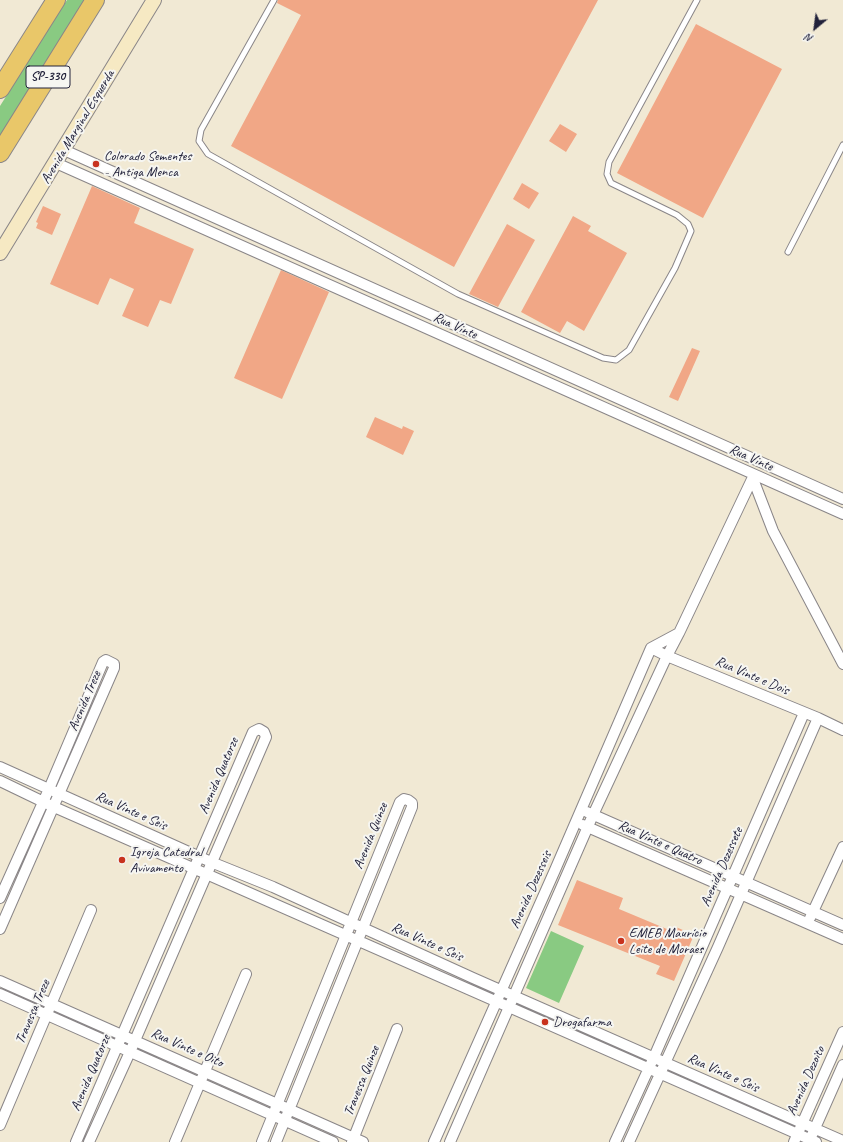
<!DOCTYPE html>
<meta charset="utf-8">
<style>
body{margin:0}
#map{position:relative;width:843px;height:1142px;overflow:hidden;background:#f1e9d4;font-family:Caveat,sans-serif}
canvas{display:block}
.north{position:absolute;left:795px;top:8px;width:40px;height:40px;-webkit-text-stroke:3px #f6f6f2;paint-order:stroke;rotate:209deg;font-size:11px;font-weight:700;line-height:16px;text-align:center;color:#22223b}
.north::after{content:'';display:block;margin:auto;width:14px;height:18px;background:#22223b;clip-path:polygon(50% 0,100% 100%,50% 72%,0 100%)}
</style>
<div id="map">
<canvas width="843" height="1142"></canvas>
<div class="north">N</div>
</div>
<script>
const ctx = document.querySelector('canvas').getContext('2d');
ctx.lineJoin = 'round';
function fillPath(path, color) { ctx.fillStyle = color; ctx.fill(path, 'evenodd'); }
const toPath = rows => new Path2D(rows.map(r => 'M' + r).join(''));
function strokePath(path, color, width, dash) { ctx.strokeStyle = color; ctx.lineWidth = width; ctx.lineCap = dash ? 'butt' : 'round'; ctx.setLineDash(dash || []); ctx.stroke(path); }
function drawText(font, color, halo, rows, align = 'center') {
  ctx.font = font + ' Caveat,sans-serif'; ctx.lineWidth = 4; ctx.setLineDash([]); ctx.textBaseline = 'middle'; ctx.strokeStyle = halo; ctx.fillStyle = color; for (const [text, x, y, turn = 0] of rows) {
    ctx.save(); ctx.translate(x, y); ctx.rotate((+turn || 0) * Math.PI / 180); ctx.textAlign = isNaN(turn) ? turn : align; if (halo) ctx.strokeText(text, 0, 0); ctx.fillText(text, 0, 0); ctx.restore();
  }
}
fillPath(toPath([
 [67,0,88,0,0,140,0,106],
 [551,931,584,946,559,1003,526,988]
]), '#89ca82');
fillPath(toPath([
 [278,0,598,0,454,267,231,146,301,15,277,3],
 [696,24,782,69,703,218,617,173],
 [560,124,577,134,566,152,549,141],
 [522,183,539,193,529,209,513,199],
 [92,186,140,208,134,223,194,249,171,304,160,300,148,327,122,316,134,289,110,278,98,305,50,284],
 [43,206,61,214,52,235,36,228,38,223,36,222],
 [573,216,591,226,588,231,627,253,584,331,567,321,560,333,521,312],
 [507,224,535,240,498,307,469,294],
 [281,270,329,292,282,399,234,378],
 [692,348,700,351,678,401,669,397],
 [375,417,402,429,403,426,414,431,403,455,366,437],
 [577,880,623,898,619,909,674,932,676,927,694,935,674,981,656,974,660,966,558,925]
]), '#f1a786');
const lane = toPath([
 [274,0,201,130,199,141,208,154,458,294,603,358,616,360,629,350,675,268,691,231,688,224,677,215,611,183,607,174,609,162,697,0],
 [788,252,843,145]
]);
const street = toPath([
 [64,150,843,499],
 [56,163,843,514],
 [753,479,773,531,843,664],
 [651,648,667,656,818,718,843,730],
 [651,648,679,633],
 [0,767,211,862,273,887,473,978,843,1141],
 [0,781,54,807,816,1142],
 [587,812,843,925],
 [583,825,843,939],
 [0,898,49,789,103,662,106,660,114,664,114,668,0,929],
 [810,918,843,847],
 [0,981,363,1142],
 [0,994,333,1142],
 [0,1125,91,910],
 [812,1135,843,1065],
 [76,1142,253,732,259,729,264,732,266,737,130,1052,89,1142],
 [175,1142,246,974],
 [262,1142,400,802,404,799,408,800,412,803,412,807,276,1142],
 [352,1142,397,1029],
 [434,1142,555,870,651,648],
 [450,1142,593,815,667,656,679,633,754,475],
 [615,1142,654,1057,804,713],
 [629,1142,718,947,818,718],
 [794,1142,843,1032]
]);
const secondary = toPath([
 [0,253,154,0]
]);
const highway = toPath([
 [0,89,56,0],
 [0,153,95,0]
]);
strokePath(lane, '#8a8688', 7);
strokePath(street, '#8a8688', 12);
strokePath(secondary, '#8a8688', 16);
strokePath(highway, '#8a8688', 20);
strokePath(lane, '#fff', 5);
strokePath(street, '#fff', 10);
strokePath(secondary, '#f6e9c3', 14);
strokePath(highway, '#e9c769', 18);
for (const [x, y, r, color] of [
 [96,164,4,"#c8321e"],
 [122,860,4,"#c8321e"],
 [621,941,4,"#c8321e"],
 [545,1022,4,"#c8321e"]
]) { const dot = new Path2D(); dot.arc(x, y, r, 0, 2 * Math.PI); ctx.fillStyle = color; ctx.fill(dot); strokePath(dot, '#f6f6f2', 1.5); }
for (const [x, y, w] of [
 [48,77,44]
]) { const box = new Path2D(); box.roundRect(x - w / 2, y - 11, w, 22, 3); ctx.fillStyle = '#f6f6f2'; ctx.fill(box); strokePath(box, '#22223b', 1); }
drawText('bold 13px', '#22223b', null, [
 ["SP-330",48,77]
]);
drawText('14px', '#22223b', '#f6f6f2', [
 ["Avenida Marginal Esquerda",78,127,-59],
 ["Rua Vinte",455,326,24],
 ["Rua Vinte",751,458,24],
 ["Rua Vinte e Dois",752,676,23],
 ["Avenida Treze",85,701,-67],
 ["Avenida Quatorze",219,776,-67],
 ["Rua Vinte e Seis",131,811,24],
 ["Avenida Quinze",371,836,-68],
 ["Rua Vinte e Quatro",660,843,24],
 ["Avenida Dezessete",722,867,-66],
 ["Avenida Dezesseis",531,890,-66],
 ["Rua Vinte e Seis",427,942,24],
 ["Travessa Treze",33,1012,-67],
 ["Rua Vinte e Oito",187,1048,24],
 ["Avenida Quatorze",91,1073,-67],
 ["Rua Vinte e Seis",723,1073,24],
 ["Travessa Quinze",362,1081,-68],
 ["Avenida Dezoito",806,1081,-66]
]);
drawText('14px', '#22223b', '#f6f6f2', [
 ["Colorado Sementes",104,156],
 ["- Antiga Menca",104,172],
 ["Igreja Catedral",130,852],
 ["Avivamento",130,868],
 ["EMEB Maurício",629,933],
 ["Leite de Moraes",629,949],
 ["Drogafarma",553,1022]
], 'left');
</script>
